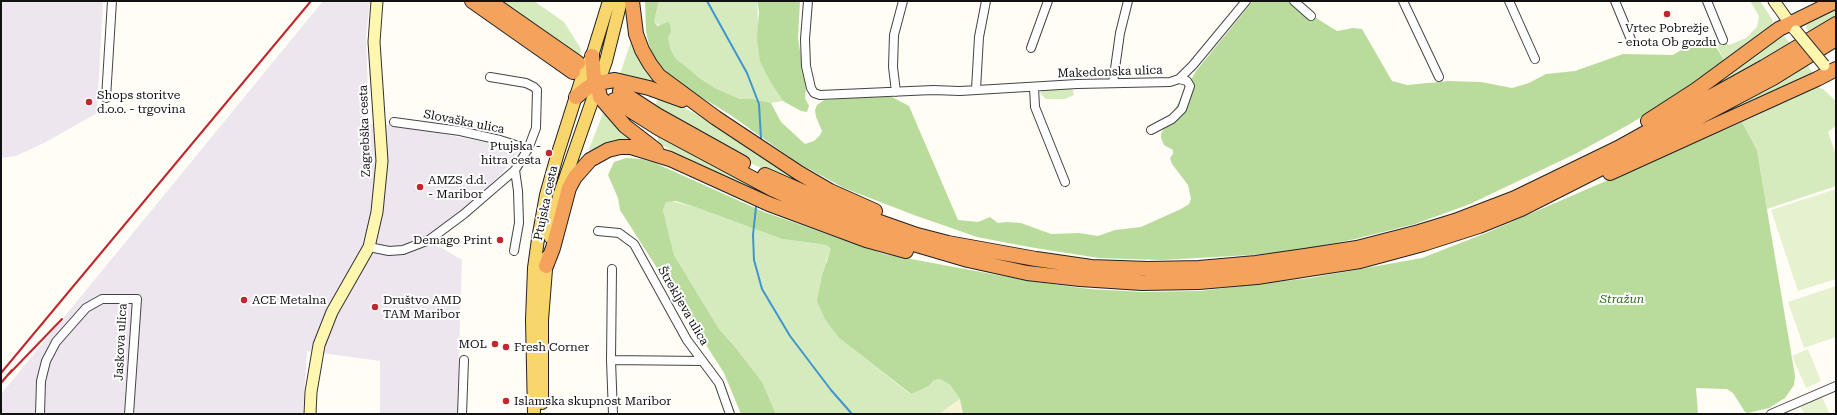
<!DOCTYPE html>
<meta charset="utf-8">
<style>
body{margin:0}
#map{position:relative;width:1837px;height:415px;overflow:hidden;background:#fffdf5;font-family:"Roboto Serif",serif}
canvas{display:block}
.frame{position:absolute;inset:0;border:2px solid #111;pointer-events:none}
</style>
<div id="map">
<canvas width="1837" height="415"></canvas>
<div class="frame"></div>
</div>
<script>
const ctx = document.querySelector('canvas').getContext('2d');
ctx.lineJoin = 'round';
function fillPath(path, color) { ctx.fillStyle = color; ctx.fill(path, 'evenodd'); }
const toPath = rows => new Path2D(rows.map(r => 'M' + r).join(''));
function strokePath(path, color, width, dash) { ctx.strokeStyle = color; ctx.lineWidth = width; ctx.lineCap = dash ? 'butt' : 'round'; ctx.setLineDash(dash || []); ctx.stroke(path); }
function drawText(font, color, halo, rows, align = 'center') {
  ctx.font = font + ' "Roboto Serif",serif'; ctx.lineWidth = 4; ctx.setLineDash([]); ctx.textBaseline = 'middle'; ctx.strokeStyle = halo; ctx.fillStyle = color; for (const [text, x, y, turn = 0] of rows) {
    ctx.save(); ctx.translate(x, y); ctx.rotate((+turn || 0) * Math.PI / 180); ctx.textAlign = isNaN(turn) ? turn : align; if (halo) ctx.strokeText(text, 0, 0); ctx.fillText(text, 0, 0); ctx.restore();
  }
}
fillPath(toPath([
 [1,1,103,1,97,113,46,142,16,156,1,158],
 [323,1,370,1,366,35,369,124,396,125,500,145,516,150,517,153,511,163,497,178,459,213,423,240,444,249,462,260,457,414,380,414,380,361,307,351,303,414,1,414,1,394]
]), '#eee6ef');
fillPath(toPath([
 [960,399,963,414,939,414]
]), '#f6f3d4');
fillPath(toPath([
 [495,1,534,1,564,22,581,49,579,60],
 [659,1,757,1,758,22,767,74,771,83,783,101,771,103,753,99,740,99,715,88,685,67,676,59,671,50,668,38,671,32,654,22],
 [1750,1,1760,1,1772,19,1773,26,1726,63,1716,45,1726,42,1729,45,1746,38,1757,27,1759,16],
 [1836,6,1836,18,1811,33,1806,28,1808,21],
 [633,35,668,88,619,77],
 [1784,36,1792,46,1667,116,1778,38],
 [1807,64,1813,74,1651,153,1689,127],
 [1816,87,1823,89,1836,101,1836,126,1828,132,1836,155,1836,186,1767,209,1757,150,1742,122],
 [1072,88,1074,95,1065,99,1046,99,1040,93,1044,89],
 [658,97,679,105,698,115,843,204,788,181,742,159,649,105,656,104],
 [604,111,644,147,594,156,589,149],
 [658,133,798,209,685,160,658,142],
 [671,201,695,207,782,239,827,245,832,249,826,261,839,338,910,394,929,386,934,380,940,379,950,385,960,399,939,414,776,414,762,382,736,348,719,329,674,255,663,210,666,202]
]), '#d5ebbd');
fillPath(toPath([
 [645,1,659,1,654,22,658,26,668,22,670,25,671,32,668,38,671,50,676,59,700,78,715,88,740,99,753,99,771,103,781,122,805,144,814,141,820,135,822,131,816,117,815,110,817,105,824,100,858,97,892,97,909,106,958,220,978,222,990,217,998,223,1007,222,1021,223,1051,234,1079,233,1098,236,1115,230,1141,227,1181,209,1189,204,1191,199,1188,185,1172,164,1170,158,1173,154,1173,150,1164,145,1161,138,1161,134,1196,71,1253,1,1291,1,1295,5,1337,31,1353,28,1362,29,1392,81,1407,85,1449,81,1481,82,1512,88,1529,83,1546,74,1575,71,1623,54,1673,55,1696,41,1706,37,1711,39,1726,63,1630,124,1575,154,1470,204,1415,224,1355,239,1301,250,1251,255,1161,260,1099,258,1029,247,977,237,914,215,844,188,798,163,729,114,683,86,666,72,656,60,649,45,646,31],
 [757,1,800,1,798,38,806,88,805,98,809,106,807,112,801,111,783,101,771,83,760,61,757,38,759,12],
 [1742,122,1757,150,1795,376,1794,385,1785,398,1769,408,1748,413,1745,412,1733,393,1727,389,1696,388,1698,414,963,414,960,399,950,385,940,379,934,380,929,386,911,394,839,338,825,319,817,301,822,276,831,249,827,245,782,239,695,207,676,201,666,202,663,210,674,255,719,329,736,348,762,382,776,414,741,414,724,373,620,210,618,198,608,175,614,162,626,158,641,159,655,163,764,212,884,254,1030,281,1089,289,1143,292,1200,291,1310,278,1422,258,1486,233]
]), '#b9dc9c');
fillPath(toPath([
 [1836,189,1836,279,1798,291,1771,210],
 [1836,286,1836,337,1804,348,1788,302],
 [1808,349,1821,381,1806,388,1792,356],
 [1822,397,1830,414,1804,414,1801,407]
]), '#e6f2cf');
strokePath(toPath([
 [707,1,747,73,759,104,761,139],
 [756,207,753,235,754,260,762,289,790,336,831,390,852,414]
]), '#3f96cf', 2);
const street = toPath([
 [808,1,805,39,806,66,811,88,814,93,820,95,933,90,960,91,1077,84,1170,82,1179,79,1193,65,1246,1],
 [1294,1,1311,16],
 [1403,1,1439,77],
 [1509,1,1535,59],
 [1615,1,1632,42],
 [1707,1,1723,40],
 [1031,48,1048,1],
 [1113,83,1120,33,1128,1],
 [1034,87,1035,107,1065,182],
 [976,89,979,37,986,1],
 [896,92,893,67,894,35,903,1],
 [106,98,112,1],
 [394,122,460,131,500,140,528,149],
 [1151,130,1172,119,1182,109,1190,86,1187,81,1179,79],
 [598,231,619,233,634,244,687,340,719,383,730,414],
 [369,247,389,251,403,250,429,240,464,214,515,170,528,149,536,128,537,90,534,87,526,83,490,77],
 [514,251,519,223,518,191,515,170],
 [612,269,611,360,613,414],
 [611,360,702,361],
 [40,414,41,381,46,361,56,342,86,308,102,299,137,299,129,414],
 [462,414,464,360],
 [1771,414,1836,386]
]);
const secondary = toPath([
 [1774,1,1794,29],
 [310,414,311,392,319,345,332,312,369,247,377,212,382,161,374,42,377,1]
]);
const primary = toPath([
 [550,237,559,196,606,61,621,1],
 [542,403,542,320,547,257],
 [534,414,532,320,534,268,538,239,546,195,557,156,584,71,592,56,609,1]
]);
const highway = toPath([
 [472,1,573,72],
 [489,1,578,63],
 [632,1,636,34,642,50,650,64,659,76,716,118,799,173,830,191,875,211],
 [592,56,594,78,597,83,600,97,625,126,656,150],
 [620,91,657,115,743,163],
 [576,97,587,88,597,83,615,80,649,88,682,100],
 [614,100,660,129,774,190,832,217,917,245,968,260,1027,273,1080,279,1142,283,1199,282,1257,277,1360,261,1423,244,1479,226,1521,209,1641,148,1773,78,1836,39],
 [1648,121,1696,90,1779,29,1836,1],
 [1610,173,1817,79,1836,69],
 [765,175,840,208,917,235,948,243,1036,259,1091,267,1148,269,1199,268,1256,263,1305,256,1357,248,1419,232,1455,221,1515,198,1618,148,1764,67,1836,24],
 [546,266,553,248,569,188,575,177,590,160,608,150,620,147,631,147,670,159,769,204,866,240,906,251]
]);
strokePath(street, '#444', 10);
strokePath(secondary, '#333', 13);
strokePath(primary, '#222', 14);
strokePath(highway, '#222', 16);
strokePath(street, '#fff', 8);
strokePath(secondary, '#fff6b0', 11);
strokePath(primary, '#f9d66b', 12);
strokePath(highway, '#f5a25d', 14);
strokePath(toPath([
 [1,373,311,1],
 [9,374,62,319],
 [1,383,12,370]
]), '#c4262e', 2);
const secondaryBridge = toPath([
 [1796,31,1824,65]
]);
strokePath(secondaryBridge, '#333', 13, []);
strokePath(secondaryBridge, '#fff6b0', 11);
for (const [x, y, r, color] of [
 [1667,14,4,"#c4262e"],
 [89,102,4,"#c4262e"],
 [549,153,4,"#c4262e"],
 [420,187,4,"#c4262e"],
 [500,240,4,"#c4262e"],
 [244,300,4,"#c4262e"],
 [375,307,4,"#c4262e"],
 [495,344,4,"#c4262e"],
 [506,347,4,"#c4262e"],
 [506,401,4,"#c4262e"]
]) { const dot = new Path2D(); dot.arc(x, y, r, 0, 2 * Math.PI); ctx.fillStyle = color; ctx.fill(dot); strokePath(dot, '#fff', 1.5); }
drawText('12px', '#111', '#fff', [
 ["Vrtec Pobrežje",1667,28,"center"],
 ["- enota Ob gozdu",1667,42,"center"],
 ["Shops storitve",97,95],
 ["d.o.o. - trgovina",97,109],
 ["Ptujska -",541,146,"right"],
 ["hitra cesta",541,160,"right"],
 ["AMZS d.d.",428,180],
 ["- Maribor",428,194],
 ["Demago Print",492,240,"right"],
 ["ACE Metalna",252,300],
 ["Društvo AMD",383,300],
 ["TAM Maribor",383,314],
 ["MOL",487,344,"right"],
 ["Fresh Corner",514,347],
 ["Islamska skupnost Maribor",514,401]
], 'left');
drawText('12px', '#111', '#fff', [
 ["Makedonska ulica",1110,72,-2],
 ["Slovaška ulica",464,122,11],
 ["Zagrebška cesta",365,131,-92],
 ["Ptujska cesta",546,203,-78],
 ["Štrekljeva ulica",683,306,60],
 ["Jaskova ulica",121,342,-87]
]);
drawText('italic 12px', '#2f6b1f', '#fff', [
 ["Stražun",1622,299]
]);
</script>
